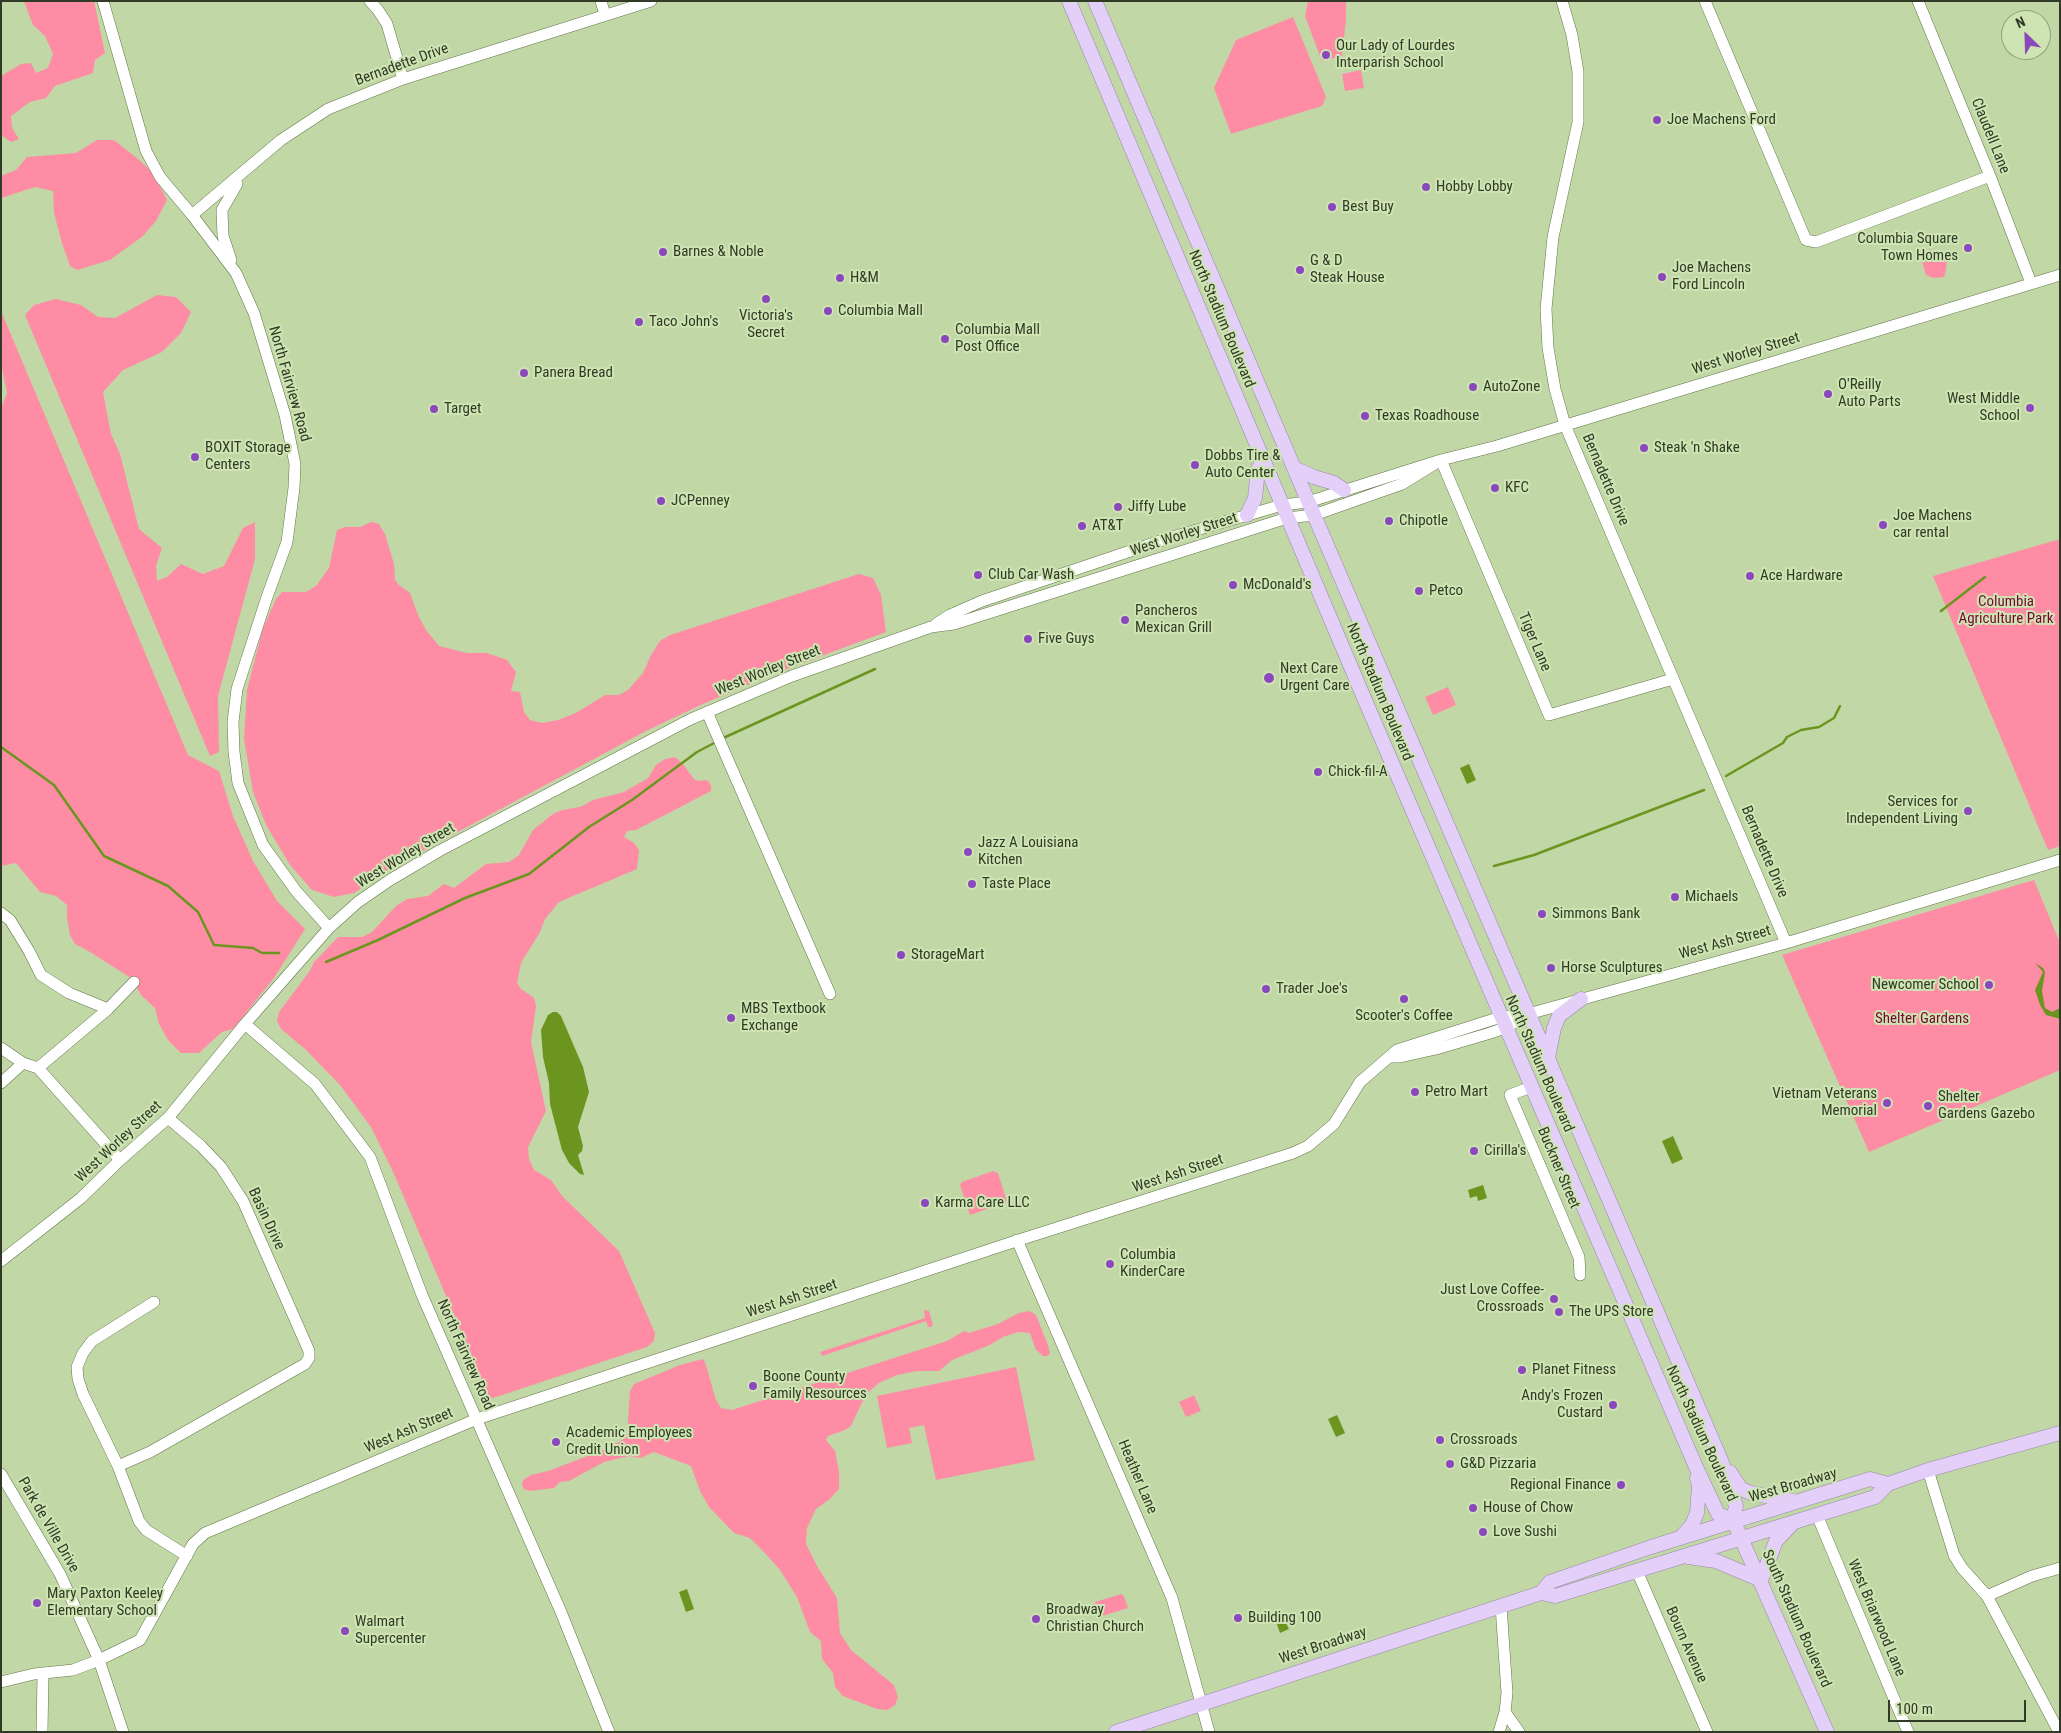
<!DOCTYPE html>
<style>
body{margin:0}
#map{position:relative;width:2061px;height:1733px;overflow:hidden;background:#c1d8a6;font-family:"Roboto Condensed",sans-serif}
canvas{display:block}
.frame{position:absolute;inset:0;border:2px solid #313a26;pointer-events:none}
.north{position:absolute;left:2001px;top:10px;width:50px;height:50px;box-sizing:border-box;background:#cee5b3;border:1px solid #8fa17b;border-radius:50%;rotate:336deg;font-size:14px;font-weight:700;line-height:20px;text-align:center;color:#313a26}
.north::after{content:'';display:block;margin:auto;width:18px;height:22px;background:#8a48bc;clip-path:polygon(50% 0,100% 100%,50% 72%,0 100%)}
.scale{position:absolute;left:1888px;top:1700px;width:138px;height:22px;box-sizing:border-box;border:2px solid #313a26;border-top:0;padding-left:6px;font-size:15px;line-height:18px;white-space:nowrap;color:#313a26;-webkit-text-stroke:4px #cee5b3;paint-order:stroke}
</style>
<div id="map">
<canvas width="2061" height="1733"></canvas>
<div class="frame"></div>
<div class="north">N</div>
<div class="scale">100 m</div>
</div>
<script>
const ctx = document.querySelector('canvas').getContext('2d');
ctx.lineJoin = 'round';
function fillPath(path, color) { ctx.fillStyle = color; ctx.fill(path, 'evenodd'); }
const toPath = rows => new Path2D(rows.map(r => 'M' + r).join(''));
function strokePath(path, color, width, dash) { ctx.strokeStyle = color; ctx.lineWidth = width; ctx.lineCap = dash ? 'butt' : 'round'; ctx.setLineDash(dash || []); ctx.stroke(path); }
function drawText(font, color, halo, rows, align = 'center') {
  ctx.font = font + ' "Roboto Condensed",sans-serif'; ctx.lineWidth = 4; ctx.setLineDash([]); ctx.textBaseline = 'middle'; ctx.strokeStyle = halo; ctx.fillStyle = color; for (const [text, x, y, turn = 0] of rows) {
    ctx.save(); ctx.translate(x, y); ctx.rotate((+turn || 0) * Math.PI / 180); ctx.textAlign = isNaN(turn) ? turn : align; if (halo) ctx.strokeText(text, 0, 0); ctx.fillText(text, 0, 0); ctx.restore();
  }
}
fillPath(toPath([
 [24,1,94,1,105,53,95,60,93,73,55,86,46,98,30,102,11,116,12,128,19,139,11,142,1,135,1,76,21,64,31,63,36,73,48,68,53,54,45,36,33,25],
 [1308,1,1346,1,1346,20,1342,56,1323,61,1321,59,1305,16],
 [1293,17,1326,97,1322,106,1231,134,1214,88,1236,40],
 [1361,70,1364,88,1345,91,1342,74],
 [97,140,114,140,137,158,153,173,167,200,156,221,143,236,110,260,77,270,70,266,62,243,54,213,53,191,35,187,1,198,1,176,16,170,27,157,76,153],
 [1929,249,1947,260,1946,270,1944,277,1933,278,1926,275,1922,261,1928,255],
 [157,295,176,297,191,312,181,333,162,352,123,370,103,392,111,434,120,454,139,529,162,548,156,566,157,581,167,577,181,564,203,574,224,566,243,528,255,522,255,559,218,696,219,752,210,756,25,315,34,305,56,299,81,305,98,317,115,318],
 [1,311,188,755,219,771,233,816,253,861,277,901,305,929,274,978,233,1029,222,1032,199,1053,181,1053,168,1040,159,1024,155,1008,141,995,131,978,90,952,75,944,70,935,67,918,67,905,56,896,40,892,16,863,1,866,1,408,7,393,1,363],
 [371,522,379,524,385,534,394,564,395,580,399,585,410,593,418,615,426,630,439,646,467,653,487,653,507,660,516,672,511,691,520,692,524,712,530,720,542,723,558,720,576,713,605,695,619,695,628,690,643,673,651,655,660,641,670,635,859,574,873,578,881,595,886,632,773,674,703,704,646,731,387,870,354,893,334,897,312,890,290,865,266,825,253,792,244,739,247,690,263,628,276,599,282,592,306,592,316,586,329,568,337,530,345,527,360,527],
 [2060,539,2060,846,2048,850,1933,576],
 [1448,687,1456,705,1433,715,1425,697],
 [675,757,683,764,694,779,698,781,707,780,711,785,711,791,636,830,627,831,624,837,634,843,639,850,637,869,559,902,545,919,540,932,521,963,517,983,521,989,534,998,536,1006,531,1042,546,1111,528,1147,529,1159,534,1170,551,1180,563,1197,619,1251,655,1333,654,1341,647,1347,490,1399,394,1174,371,1127,340,1085,305,1049,281,1029,277,1021,279,1012,309,972,314,962,338,937,362,937,372,932,396,906,407,899,428,896,444,884,454,888,486,864,509,862,519,855,533,830,553,814,562,810,580,807,593,800,624,792,648,778,656,765,665,759],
 [2034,880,2060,943,2060,1070,1869,1152,1782,955],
 [993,1171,998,1173,1007,1202,970,1215,960,1185,962,1182],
 [924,1310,929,1311,933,1325,931,1327,928,1327,926,1321,822,1356,820,1352,925,1318],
 [1030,1311,1036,1315,1048,1345,1050,1354,1047,1356,1043,1356,1036,1350,1030,1333,1018,1332,1003,1337,990,1345,952,1360,939,1371,917,1371,897,1375,879,1383,866,1394,851,1426,845,1430,828,1436,826,1440,835,1451,839,1472,839,1489,830,1499,816,1509,807,1528,806,1544,817,1566,837,1598,840,1633,851,1650,894,1685,898,1697,895,1705,887,1710,877,1709,843,1696,835,1687,833,1673,822,1659,821,1641,810,1632,797,1597,780,1570,764,1552,750,1538,734,1533,709,1507,700,1491,691,1466,654,1452,641,1458,629,1456,604,1462,569,1481,560,1482,554,1488,530,1491,524,1489,522,1485,523,1480,531,1475,548,1471,606,1449,627,1437,630,1391,634,1384,680,1365,703,1359,705,1362,716,1400,721,1408,732,1410,947,1341,964,1331,969,1333,998,1324,1019,1313],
 [1016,1367,1035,1460,936,1480,924,1425,909,1428,912,1443,887,1448,877,1396],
 [1194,1395,1201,1411,1186,1417,1179,1402],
 [1121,1594,1124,1596,1128,1608,1099,1617,1095,1602]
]), '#fe8ca4');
fillPath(toPath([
 [1469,764,1476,780,1467,784,1460,768],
 [2035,963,2043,968,2045,972,2042,991,2045,1008,2052,1012,2060,1008,2060,1019,2046,1015,2040,1005,2035,990,2043,972],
 [553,1012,557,1012,561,1016,583,1067,589,1092,578,1127,583,1146,582,1151,578,1155,584,1175,580,1174,569,1163,562,1150,550,1104,549,1083,543,1057,541,1030,548,1015],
 [1673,1136,1683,1159,1672,1164,1662,1141],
 [1483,1185,1487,1198,1478,1201,1477,1196,1470,1198,1468,1190],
 [1337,1415,1345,1433,1336,1437,1328,1419],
 [687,1589,694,1609,686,1612,679,1592],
 [1281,1613,1289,1629,1280,1633,1274,1616]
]), '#6c951f');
strokePath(toPath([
 [1941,611,1985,577],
 [721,739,875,669],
 [1,747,54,785,104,856,168,886,198,912,214,945,253,948,262,953,279,953],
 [1726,776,1783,743,1787,737,1801,730,1819,727,1834,718,1840,706],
 [1494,866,1534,855,1704,790],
 [326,962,378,940,465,898,529,874,589,827,632,800,697,752,716,742]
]), '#6c951f', 2.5);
const minor = toPath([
 [103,1,146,151,160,177,192,215,236,273,254,313,285,415,295,464,294,488,287,542,267,597,237,689,233,722,234,752,238,783,263,845,296,891,329,928],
 [370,1,378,10,387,24,403,79],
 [601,1,605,15],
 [1562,1,1572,35,1578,72,1578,122,1553,237,1546,309,1548,348,1555,389,1565,425,1786,943],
 [1705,1,1806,240,1816,242,1990,176],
 [1918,1,1990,176,2031,283],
 [192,215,281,140,328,109,403,79,651,1],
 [231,260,223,236,222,210,237,184],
 [1441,460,1549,715,1673,679],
 [936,624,950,615,982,601,1169,538,1282,505,1308,502,1441,460,1497,446,2060,275],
 [707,712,830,994],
 [1,913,10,920,29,951,41,975,69,993,108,1009],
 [245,1024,315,1084,370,1157,422,1295,561,1612,609,1732],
 [1,1048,23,1063],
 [1391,1057,1400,1057,1436,1049,1487,1034,1505,1028,1514,1023],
 [38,1068,108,1009,134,982],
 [1,1083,23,1063,38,1068,120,1160],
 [1531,1087,1510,1095,1579,1257,1580,1275],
 [168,1118,201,1146,221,1167,243,1201,309,1351,309,1358,305,1364,150,1452,118,1466,139,1521,146,1530,187,1556],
 [1017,1240,1172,1598,1209,1732],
 [1,1261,81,1198,120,1160,168,1118,245,1024,329,928,358,902,390,880,439,851,691,719,792,676,931,627,954,624,1287,518,1314,515,1402,484,1441,460],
 [118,1466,83,1394,78,1379,77,1367,83,1353,92,1341,154,1302],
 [1928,1470,1954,1555,1962,1568,1987,1596,2059,1732],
 [1,1474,60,1574,99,1660,123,1732],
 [1817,1515,1908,1732],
 [1637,1571,1707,1732],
 [1987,1596,2032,1576,2060,1568],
 [1,1682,34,1674,73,1670,99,1660,140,1640,193,1544,205,1533,477,1419,1022,1239,1293,1153,1308,1146,1334,1124,1360,1082,1397,1050,1501,1017,1528,1014,1786,943,2060,860],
 [1505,1712,1519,1732],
 [42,1732,43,1674],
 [1499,1732,1505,1712,1507,1693,1501,1606]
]);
const major = toPath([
 [1069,1,1370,712,1696,1467,1718,1514,1733,1520],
 [1095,1,1314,515,1721,1460,1736,1506,1733,1520],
 [1294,468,1314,477,1334,483,1344,490],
 [1247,515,1255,498,1258,469,1263,461],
 [1548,1058,1554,1028,1559,1016,1581,999],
 [1730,1472,1741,1489,1751,1493,1793,1501],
 [1733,1520,1827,1732],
 [1682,1536,1692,1525,1697,1513,1699,1486,1697,1478],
 [1688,1557,1716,1561,1761,1580],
 [1761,1580,1776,1541,1793,1523],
 [1541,1593,1555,1596,1875,1497,1888,1484,1928,1470,2060,1433],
 [1116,1732,1541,1593,1550,1582,1651,1547,1870,1479,1888,1484]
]);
strokePath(minor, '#627548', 12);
strokePath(major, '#9986ab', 15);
strokePath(minor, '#fff', 11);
strokePath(major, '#e3cff7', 14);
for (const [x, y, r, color] of [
 [1326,55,5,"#8a48bc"],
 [1657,120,5,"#8a48bc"],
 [1426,187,5,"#8a48bc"],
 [1332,207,5,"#8a48bc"],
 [1968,248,5,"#8a48bc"],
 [663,252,5,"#8a48bc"],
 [1300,270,5,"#8a48bc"],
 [1662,277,5,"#8a48bc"],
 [840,278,5,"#8a48bc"],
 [766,299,5,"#8a48bc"],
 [828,311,5,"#8a48bc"],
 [639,322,5,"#8a48bc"],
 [945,339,5,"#8a48bc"],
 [524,373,5,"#8a48bc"],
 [1473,387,5,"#8a48bc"],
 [1828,394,5,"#8a48bc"],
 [2030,408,5,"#8a48bc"],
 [434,409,5,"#8a48bc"],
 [1365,416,5,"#8a48bc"],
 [1644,448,5,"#8a48bc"],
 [195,457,5,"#8a48bc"],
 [1195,465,5,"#8a48bc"],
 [1495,488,5,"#8a48bc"],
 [661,501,5,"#8a48bc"],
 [1118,507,5,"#8a48bc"],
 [1389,521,5,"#8a48bc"],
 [1883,525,5,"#8a48bc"],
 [1082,526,5,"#8a48bc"],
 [978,575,5,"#8a48bc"],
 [1750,576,5,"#8a48bc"],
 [1233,585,5,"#8a48bc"],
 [1419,591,5,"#8a48bc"],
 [1125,620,5,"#8a48bc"],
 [1028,639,5,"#8a48bc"],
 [1269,678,6,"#8a48bc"],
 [1318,772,5,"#8a48bc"],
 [1968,811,5,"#8a48bc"],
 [968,852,5,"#8a48bc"],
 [972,884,5,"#8a48bc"],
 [1675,897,5,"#8a48bc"],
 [1542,914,5,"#8a48bc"],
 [901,955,5,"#8a48bc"],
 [1551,968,5,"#8a48bc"],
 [1989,985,5,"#8a48bc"],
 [1266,989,5,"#8a48bc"],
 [1404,999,5,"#8a48bc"],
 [731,1018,5,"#8a48bc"],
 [1415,1092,5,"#8a48bc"],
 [1887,1103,5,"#8a48bc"],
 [1928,1106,5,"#8a48bc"],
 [1474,1151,5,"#8a48bc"],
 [925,1203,5,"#8a48bc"],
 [1110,1264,5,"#8a48bc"],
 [1554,1299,5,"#8a48bc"],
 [1559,1312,5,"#8a48bc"],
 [1522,1370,5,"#8a48bc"],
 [753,1386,5,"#8a48bc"],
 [1613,1405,5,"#8a48bc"],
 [1440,1440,5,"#8a48bc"],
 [556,1442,5,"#8a48bc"],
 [1450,1464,5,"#8a48bc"],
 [1621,1485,5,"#8a48bc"],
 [1473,1508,5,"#8a48bc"],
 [1483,1532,5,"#8a48bc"],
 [37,1603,5,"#8a48bc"],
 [1238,1618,5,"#8a48bc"],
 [1036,1619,5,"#8a48bc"],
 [345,1631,5,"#8a48bc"]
]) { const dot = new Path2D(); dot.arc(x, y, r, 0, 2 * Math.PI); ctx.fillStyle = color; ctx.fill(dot); strokePath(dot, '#cee5b3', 2); }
drawText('15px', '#313a26', '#cee5b3', [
 ["Our Lady of Lourdes",1336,46],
 ["Interparish School",1336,63],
 ["Joe Machens Ford",1667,120],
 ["Hobby Lobby",1436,187],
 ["Best Buy",1342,207],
 ["Columbia Square",1958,239,"right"],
 ["Town Homes",1958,256,"right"],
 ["Barnes & Noble",673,252],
 ["G & D",1310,261],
 ["Steak House",1310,278],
 ["Joe Machens",1672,268],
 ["Ford Lincoln",1672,285],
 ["H&M",850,278],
 ["Columbia Mall",838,311],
 ["Victoria's",766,316,"center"],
 ["Secret",766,333,"center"],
 ["Taco John's",649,322],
 ["Columbia Mall",955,330],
 ["Post Office",955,347],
 ["Panera Bread",534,373],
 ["O'Reilly",1838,385],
 ["Auto Parts",1838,402],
 ["AutoZone",1483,387],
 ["West Middle",2020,399,"right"],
 ["School",2020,416,"right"],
 ["Target",444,409],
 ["Texas Roadhouse",1375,416],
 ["BOXIT Storage",205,448],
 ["Centers",205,465],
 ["Steak 'n Shake",1654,448],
 ["Dobbs Tire &",1205,456],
 ["Auto Center",1205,473],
 ["KFC",1505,488],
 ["JCPenney",671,501],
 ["Jiffy Lube",1128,507],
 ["Joe Machens",1893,516],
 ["car rental",1893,533],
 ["Chipotle",1399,521],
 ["AT&T",1092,526],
 ["Club Car Wash",988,575],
 ["Ace Hardware",1760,576],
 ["McDonald's",1243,585],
 ["Petco",1429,591],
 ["Pancheros",1135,611],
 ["Mexican Grill",1135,628],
 ["Five Guys",1038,639],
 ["Next Care",1280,669],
 ["Urgent Care",1280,686],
 ["Chick-fil-A",1328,772],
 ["Services for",1958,802,"right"],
 ["Independent Living",1958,819,"right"],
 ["Jazz A Louisiana",978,843],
 ["Kitchen",978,860],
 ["Taste Place",982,884],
 ["Michaels",1685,897],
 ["Simmons Bank",1552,914],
 ["StorageMart",911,955],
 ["Horse Sculptures",1561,968],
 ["Newcomer School",1979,985,"right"],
 ["Trader Joe's",1276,989],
 ["MBS Textbook",741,1009],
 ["Exchange",741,1026],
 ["Scooter's Coffee",1404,1016,"center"],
 ["Petro Mart",1425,1092],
 ["Vietnam Veterans",1877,1094,"right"],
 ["Memorial",1877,1111,"right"],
 ["Shelter",1938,1097],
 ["Gardens Gazebo",1938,1114],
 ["Cirilla's",1484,1151],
 ["Karma Care LLC",935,1203],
 ["Columbia",1120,1255],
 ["KinderCare",1120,1272],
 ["Just Love Coffee-",1544,1290,"right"],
 ["Crossroads",1544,1307,"right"],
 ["The UPS Store",1569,1312],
 ["Planet Fitness",1532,1370],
 ["Boone County",763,1377],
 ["Family Resources",763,1394],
 ["Andy's Frozen",1603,1396,"right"],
 ["Custard",1603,1413,"right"],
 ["Academic Employees",566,1433],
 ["Credit Union",566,1450],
 ["Crossroads",1450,1440],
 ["G&D Pizzaria",1460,1464],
 ["Regional Finance",1611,1485,"right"],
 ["House of Chow",1483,1508],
 ["Love Sushi",1493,1532],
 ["Mary Paxton Keeley",47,1594],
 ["Elementary School",47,1611],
 ["Broadway",1046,1610],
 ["Christian Church",1046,1627],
 ["Building 100",1248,1618],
 ["Walmart",355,1622],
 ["Supercenter",355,1639]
], 'left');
drawText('15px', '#313a26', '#cee5b3', [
 ["Bernadette Drive",402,65,-20],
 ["Claudell Lane",1990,136,68],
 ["North Stadium Boulevard",1221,319,67],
 ["West Worley Street",1746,354,-17],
 ["North Fairview Road",289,384,74],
 ["Bernadette Drive",1605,480,67],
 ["West Worley Street",1184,535,-18],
 ["Tiger Lane",1534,642,67],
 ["West Worley Street",768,671,-22],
 ["North Stadium Boulevard",1379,692,67],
 ["Bernadette Drive",1764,852,67],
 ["West Worley Street",406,856,-31],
 ["West Ash Street",1725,943,-15],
 ["North Stadium Boulevard",1539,1064,66],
 ["West Worley Street",119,1142,-43],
 ["Buckner Street",1558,1168,67],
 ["West Ash Street",1178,1174,-18],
 ["Basin Drive",266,1219,65],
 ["West Ash Street",792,1299,-18],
 ["North Fairview Road",465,1355,66],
 ["West Ash Street",409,1431,-23],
 ["North Stadium Boulevard",1701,1434,65],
 ["Heather Lane",1137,1477,67],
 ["West Broadway",1793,1486,-16],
 ["Park de Ville Drive",48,1525,60],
 ["West Briarwood Lane",1876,1618,67],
 ["South Stadium Boulevard",1796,1619,66],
 ["Bourn Avenue",1686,1645,66],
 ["West Broadway",1323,1646,-18]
]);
drawText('15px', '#770732', '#cee5b3', [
 ["Columbia",2006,602],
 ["Agriculture Park",2006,619],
 ["Shelter Gardens",1922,1019]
]);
</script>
